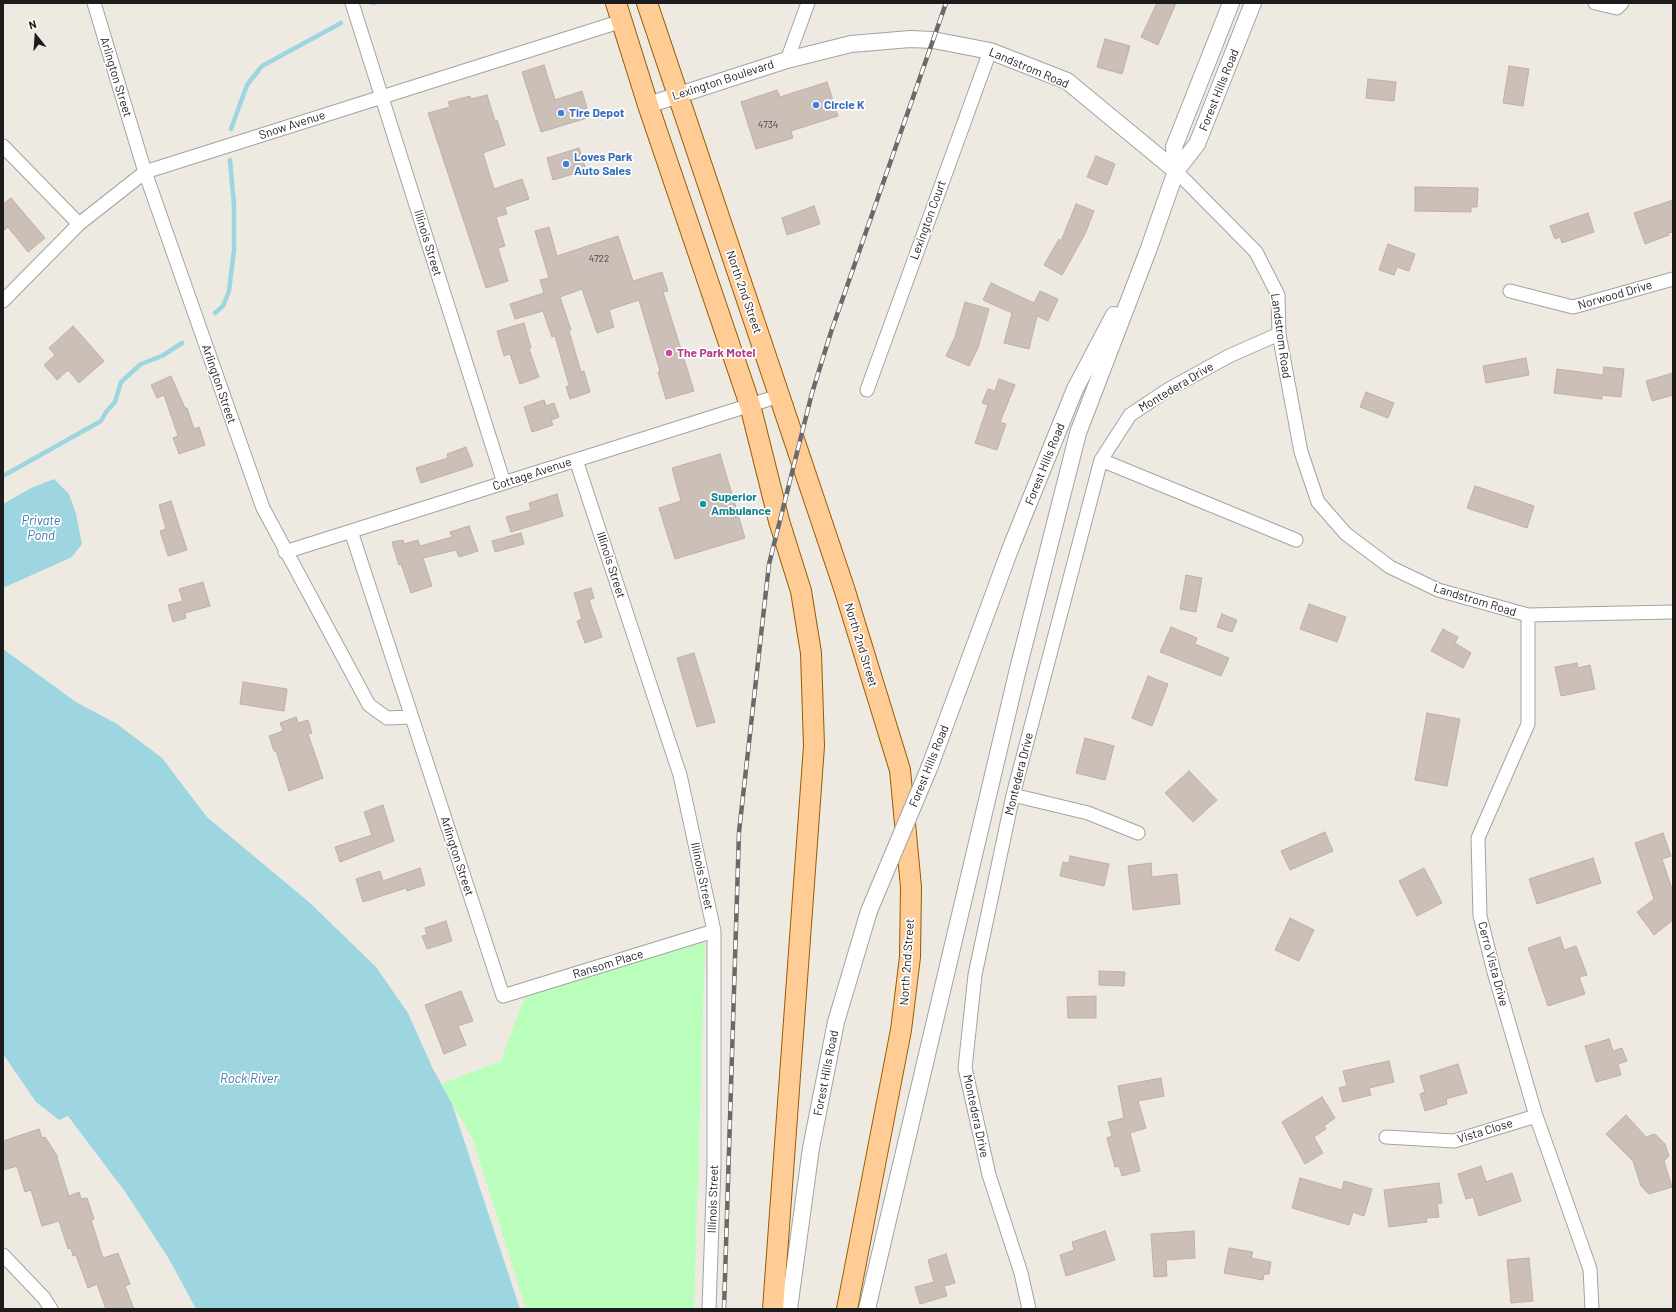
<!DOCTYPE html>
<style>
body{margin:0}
#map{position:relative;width:1676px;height:1312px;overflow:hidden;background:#efeae1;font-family:Barlow,sans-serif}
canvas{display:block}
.frame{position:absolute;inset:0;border:4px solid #1c1c1c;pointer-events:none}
.north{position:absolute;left:16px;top:16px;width:40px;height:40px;-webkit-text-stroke:3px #fff;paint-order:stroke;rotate:343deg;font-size:11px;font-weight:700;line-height:16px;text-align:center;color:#1c1c1c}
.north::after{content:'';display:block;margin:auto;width:14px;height:18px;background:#1c1c1c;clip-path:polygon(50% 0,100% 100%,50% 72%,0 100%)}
</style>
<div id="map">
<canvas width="1676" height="1312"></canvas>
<div class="frame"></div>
<div class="north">N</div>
</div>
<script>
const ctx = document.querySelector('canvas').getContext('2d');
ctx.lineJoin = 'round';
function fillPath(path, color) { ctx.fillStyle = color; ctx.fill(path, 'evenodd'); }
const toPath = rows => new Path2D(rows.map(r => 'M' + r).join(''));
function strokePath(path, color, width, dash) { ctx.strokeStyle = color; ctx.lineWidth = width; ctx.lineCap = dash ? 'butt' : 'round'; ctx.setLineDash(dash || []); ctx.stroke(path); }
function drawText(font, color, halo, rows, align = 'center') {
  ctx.font = font + ' Barlow,sans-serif'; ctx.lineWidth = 3.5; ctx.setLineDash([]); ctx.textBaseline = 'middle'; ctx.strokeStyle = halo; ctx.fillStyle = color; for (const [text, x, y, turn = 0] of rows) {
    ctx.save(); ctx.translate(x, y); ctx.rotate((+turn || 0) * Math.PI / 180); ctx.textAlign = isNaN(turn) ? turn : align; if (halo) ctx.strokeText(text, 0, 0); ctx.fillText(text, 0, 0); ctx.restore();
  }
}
fillPath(toPath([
 [705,942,694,1309,526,1309,473,1139,441,1084,501,1061,526,993]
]), '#b9febb');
fillPath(toPath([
 [54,479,69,494,76,514,82,544,72,557,3,588,3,504,31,488],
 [3,649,76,702,117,724,162,758,207,817,309,902,376,967,408,1013,432,1067,452,1104,520,1309,196,1309,169,1259,126,1193,68,1116,59,1120,36,1102,3,1054]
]), '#9dd5e1');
strokePath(toPath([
 [373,3,374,3],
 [231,129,247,85,262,66,341,23],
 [215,313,223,306,229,291,234,250,234,205,230,160],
 [3,476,101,421,106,412,115,402,121,382,141,364,162,356,182,343]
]), '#9dd5e1', 4.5);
const building = toPath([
 [1157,3,1176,3,1158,45,1141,37,1157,3],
 [1105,39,1130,46,1122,74,1097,67,1105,39],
 [544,65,555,100,582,91,587,108,584,109,587,118,541,132,522,72,544,65],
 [1509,66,1529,69,1523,106,1503,103,1509,66],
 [1368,79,1396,82,1394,101,1366,98,1368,79],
 [827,82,838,116,791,131,793,138,756,149,741,102,777,90,780,97,827,82],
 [487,95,495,121,497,120,505,145,483,153,494,189,522,179,529,199,505,207,507,214,496,217,505,246,498,248,508,281,486,288,428,113,450,107,448,102,470,96,471,99,487,95],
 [579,148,586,170,553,180,547,158,579,148],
 [1096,156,1115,164,1107,185,1087,177,1096,156],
 [1415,187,1478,188,1477,207,1471,207,1471,212,1415,211,1415,187],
 [11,198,45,238,28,252,8,227,3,231,3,204,11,198],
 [1673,200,1673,232,1668,233,1669,235,1645,244,1634,213,1673,200],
 [1076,204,1094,211,1085,234,1062,275,1044,265,1059,239,1061,241,1076,204],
 [814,206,820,224,787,235,782,218,814,206],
 [1588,213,1594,232,1562,243,1560,237,1555,239,1550,226,1588,213],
 [549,227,557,256,618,236,633,281,662,272,668,291,663,292,694,391,666,399,658,372,660,371,639,300,609,310,614,327,597,333,582,289,560,297,571,330,569,331,581,372,584,371,590,392,570,399,566,387,569,385,555,336,552,337,543,311,515,319,510,304,544,293,540,280,549,278,535,231,549,227],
 [1388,244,1415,254,1409,271,1397,267,1394,275,1379,270,1388,244],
 [991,283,1034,303,1040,291,1058,299,1048,321,1037,316,1029,349,1004,343,1012,313,983,300,991,283],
 [965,302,989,309,978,348,969,366,946,356,955,337,965,302],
 [524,323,531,348,529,349,539,377,520,384,510,354,504,356,497,331,524,323],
 [73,326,104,361,79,383,68,370,57,380,44,365,55,355,49,348,73,326],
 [1526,358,1529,375,1486,383,1483,366,1526,358],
 [1604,367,1624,369,1621,397,1602,395,1602,399,1554,393,1557,369,1603,375,1604,367],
 [1673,373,1673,395,1652,401,1646,381,1673,373],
 [171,376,185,408,187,408,194,429,199,427,205,445,179,454,173,438,178,436,164,395,157,398,151,385,171,376],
 [999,379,1015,385,1000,422,1006,424,997,450,975,443,988,405,982,403,988,389,995,391,999,379],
 [1366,392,1394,403,1388,418,1360,407,1366,392],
 [544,400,546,406,554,403,559,417,551,420,553,425,532,432,524,407,544,400],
 [466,447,473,466,421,483,416,468,448,458,447,454,466,447],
 [720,454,745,538,675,559,659,508,681,501,672,468,720,454],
 [1475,486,1534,506,1527,528,1467,508,1475,486],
 [557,494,563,516,511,532,506,517,531,510,529,503,557,494],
 [171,501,187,550,168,556,160,531,166,529,159,505,171,501],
 [469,526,478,551,459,557,456,550,423,558,432,586,411,593,401,564,399,565,392,542,403,540,404,544,418,540,420,546,452,537,450,532,469,526],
 [521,533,524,544,495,552,492,541,521,533],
 [1186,575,1202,578,1196,612,1180,609,1186,575],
 [203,582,210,606,185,613,186,618,173,622,168,605,183,601,179,589,203,582],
 [591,588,594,598,589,600,602,637,585,643,577,621,582,619,574,593,591,588],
 [1309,604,1346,617,1337,642,1300,629,1309,604],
 [1222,614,1237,620,1232,632,1217,627,1222,614],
 [1171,627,1197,638,1195,644,1229,658,1221,676,1160,652,1171,627],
 [1443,629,1458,637,1455,643,1471,653,1463,668,1431,651,1443,629],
 [694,653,715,722,697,727,677,658,694,653],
 [1577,663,1578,668,1590,665,1595,689,1561,696,1555,667,1577,663],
 [1148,676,1168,684,1152,726,1132,718,1148,676],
 [243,682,287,689,284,711,240,704,243,682],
 [1427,713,1460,719,1447,786,1415,780,1427,713],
 [296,717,298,723,308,720,312,733,308,734,323,778,289,791,276,751,274,751,269,736,283,731,280,723,296,717],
 [1085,738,1114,746,1105,780,1076,773,1085,738],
 [1189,771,1217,800,1193,822,1165,793,1189,771],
 [383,805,394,841,340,862,335,847,372,835,364,812,383,805],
 [1325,832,1333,851,1290,870,1281,851,1325,832],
 [1663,833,1671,856,1662,859,1673,892,1673,920,1654,935,1637,912,1654,899,1635,843,1663,833],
 [1070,856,1109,864,1104,886,1060,876,1063,862,1069,863,1070,856],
 [1593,858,1601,883,1537,904,1529,879,1593,858],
 [1151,863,1152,877,1177,874,1180,904,1133,910,1128,866,1151,863],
 [420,868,425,885,407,891,406,888,363,902,356,879,380,871,383,881,420,868],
 [1424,868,1442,903,1417,916,1399,881,1424,868],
 [1290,918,1314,930,1299,961,1275,950,1290,918],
 [446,921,452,941,427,949,422,936,427,935,425,928,446,921],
 [1560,937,1564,950,1576,946,1587,975,1579,977,1585,994,1548,1006,1528,948,1560,937],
 [1099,971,1125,972,1124,986,1099,985,1099,971],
 [461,991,473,1021,458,1026,466,1045,444,1054,425,1005,461,991],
 [1096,996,1096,1018,1068,1018,1067,997,1096,996],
 [1609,1039,1613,1051,1622,1048,1627,1061,1618,1064,1621,1075,1596,1082,1585,1046,1609,1039],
 [1389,1061,1394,1082,1369,1088,1371,1095,1343,1102,1339,1088,1347,1086,1343,1071,1389,1061],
 [1458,1064,1467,1093,1446,1099,1447,1104,1425,1111,1420,1094,1425,1092,1420,1076,1458,1064],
 [1161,1078,1164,1096,1138,1101,1146,1128,1130,1133,1140,1171,1122,1176,1119,1166,1115,1167,1107,1138,1112,1136,1108,1122,1124,1118,1118,1086,1161,1078],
 [1322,1097,1335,1118,1324,1126,1326,1129,1314,1137,1323,1153,1305,1164,1282,1122,1322,1097],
 [1626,1115,1646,1137,1655,1134,1665,1144,1669,1156,1664,1161,1672,1187,1649,1194,1641,1186,1633,1161,1606,1134,1626,1115],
 [39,1129,42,1138,45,1137,58,1157,57,1158,69,1196,79,1192,81,1199,87,1198,94,1219,91,1220,103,1258,118,1253,130,1284,125,1286,134,1309,106,1309,97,1284,88,1288,76,1255,73,1256,71,1248,68,1249,59,1221,42,1226,31,1190,25,1192,17,1166,3,1170,3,1141,39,1129],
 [1481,1166,1486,1182,1512,1173,1521,1201,1479,1216,1473,1197,1466,1199,1458,1174,1481,1166],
 [1300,1178,1342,1190,1344,1181,1372,1189,1364,1216,1353,1212,1349,1225,1292,1208,1300,1178],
 [1439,1183,1442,1203,1437,1204,1439,1217,1426,1218,1427,1222,1389,1227,1384,1190,1439,1183],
 [1105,1231,1115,1260,1066,1276,1060,1255,1074,1250,1072,1242,1105,1231],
 [1194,1231,1195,1258,1166,1260,1167,1276,1154,1277,1151,1234,1194,1231],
 [1229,1248,1253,1252,1251,1258,1271,1262,1269,1274,1264,1274,1263,1280,1224,1273,1229,1248],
 [946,1254,955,1283,944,1286,947,1296,920,1304,915,1287,934,1282,928,1260,946,1254],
 [1529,1258,1533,1301,1511,1303,1507,1260,1529,1258]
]);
fillPath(building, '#cbbfb7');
strokePath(building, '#c2aea2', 1);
const minor = toPath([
 [94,3,145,172,263,508,369,705,387,718,412,717],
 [352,3,504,483],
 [1595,3,1617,8,1622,3],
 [787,60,808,3],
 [3,146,79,224],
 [1176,171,1256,252,1278,295,1279,334,1301,452,1318,502,1346,534,1390,567,1438,590,1528,615,1673,612],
 [1510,291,1573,307,1673,279],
 [3,301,79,224,145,172,622,21],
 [867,390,990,51],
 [576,460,680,775,714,931,714,1165,709,1309],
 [1101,460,1296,540],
 [351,531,503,996,714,931],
 [285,552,779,396],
 [1528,615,1528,724,1478,838,1480,916,1494,972,1536,1116,1590,1269,1592,1309],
 [1013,795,1088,813,1138,833],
 [1386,1137,1454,1141,1536,1116],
 [3,1255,44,1298,51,1309],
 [1029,1309,1021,1273,989,1175,965,1068,975,975,1013,795,1101,460,1130,415,1169,389,1229,356,1279,334]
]);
const tertiary = toPath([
 [648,105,787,60,851,44,910,39,933,40,990,51,1067,81,1176,171],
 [1176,171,1174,147,1231,3],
 [930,766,1011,547,1075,389,1114,315],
 [789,1309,811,1148,836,1022,869,911],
 [867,1309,1017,673,1078,433,1149,248,1176,171,1197,144,1253,3]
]);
const primary = toPath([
 [616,3,648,105,750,405,779,521,801,591,811,653,814,746,773,1309],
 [647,3,844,588,900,770,911,887,910,957,901,1030,847,1309]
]);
strokePath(minor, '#a3a3a3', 15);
strokePath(tertiary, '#a3a3a3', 18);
strokePath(primary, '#955c00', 22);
strokePath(minor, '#fff', 13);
strokePath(tertiary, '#fff', 16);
strokePath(primary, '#ffcc96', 20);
const rail = toPath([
 [724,1309,739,832,769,564,812,393,831,332,946,3]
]);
strokePath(rail, '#6a6a6a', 4.5);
strokePath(rail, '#fff', 3, [9]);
const tertiaryBridge = toPath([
 [869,911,930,766]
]);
strokePath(tertiaryBridge, '#a3a3a3', 18, []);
strokePath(tertiaryBridge, '#fff', 16);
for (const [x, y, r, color] of [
 [816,105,4,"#3f7fe0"],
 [561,113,4,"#3f7fe0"],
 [566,164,4,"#3f7fe0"],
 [669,353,4,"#d1479c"],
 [703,504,4,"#0f9aa8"]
]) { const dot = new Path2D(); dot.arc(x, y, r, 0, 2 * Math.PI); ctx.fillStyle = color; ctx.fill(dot); strokePath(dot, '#fff', 1.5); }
drawText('10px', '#484543', null, [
 ["4734",768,125],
 ["4722",599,259]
]);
drawText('12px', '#1c1c1c', '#fff', [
 ["Landstrom Road",1029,68,23],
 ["Arlington Street",116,77,73],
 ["Lexington Boulevard",723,80,-18],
 ["Forest Hills Road",1219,90,-68],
 ["Snow Avenue",292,125,-18],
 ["Lexington Court",928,220,-70],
 ["Illinois Street",428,243,73],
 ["North 2nd Street",744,292,71],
 ["Norwood Drive",1615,295,-16],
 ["Landstrom Road",1281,336,82],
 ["Arlington Street",219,384,71],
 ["Montedera Drive",1176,387,-31],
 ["Forest Hills Road",1045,464,-68],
 ["Cottage Avenue",532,474,-18],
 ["Illinois Street",611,565,72],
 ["Landstrom Road",1475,600,17],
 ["North 2nd Street",861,645,73],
 ["Forest Hills Road",929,766,-68],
 ["Montedera Drive",1019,774,-76],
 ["Arlington Street",457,856,72],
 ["Illinois Street",702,876,78],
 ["North 2nd Street",907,962,-86],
 ["Ransom Place",608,964,-17],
 ["Cerro Vista Drive",1493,964,75],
 ["Forest Hills Road",826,1073,-79],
 ["Montedera Drive",976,1116,78],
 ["Vista Close",1485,1131,-17],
 ["Illinois Street",713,1199,-88]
]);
drawText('bold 12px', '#366cbe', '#fff', [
 ["Circle K",824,105],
 ["Tire Depot",569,113],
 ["Loves Park",574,157],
 ["Auto Sales",574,171]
], 'left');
drawText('bold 12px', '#b23c85', '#fff', [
 ["The Park Motel",677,353]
], 'left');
drawText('bold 12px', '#0d838f', '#fff', [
 ["Superior",711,497],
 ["Ambulance",711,511]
], 'left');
drawText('italic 13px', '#3f7aac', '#fff', [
 ["Private",41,521],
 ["Pond",41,536],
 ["Rock River",249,1079]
]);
</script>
